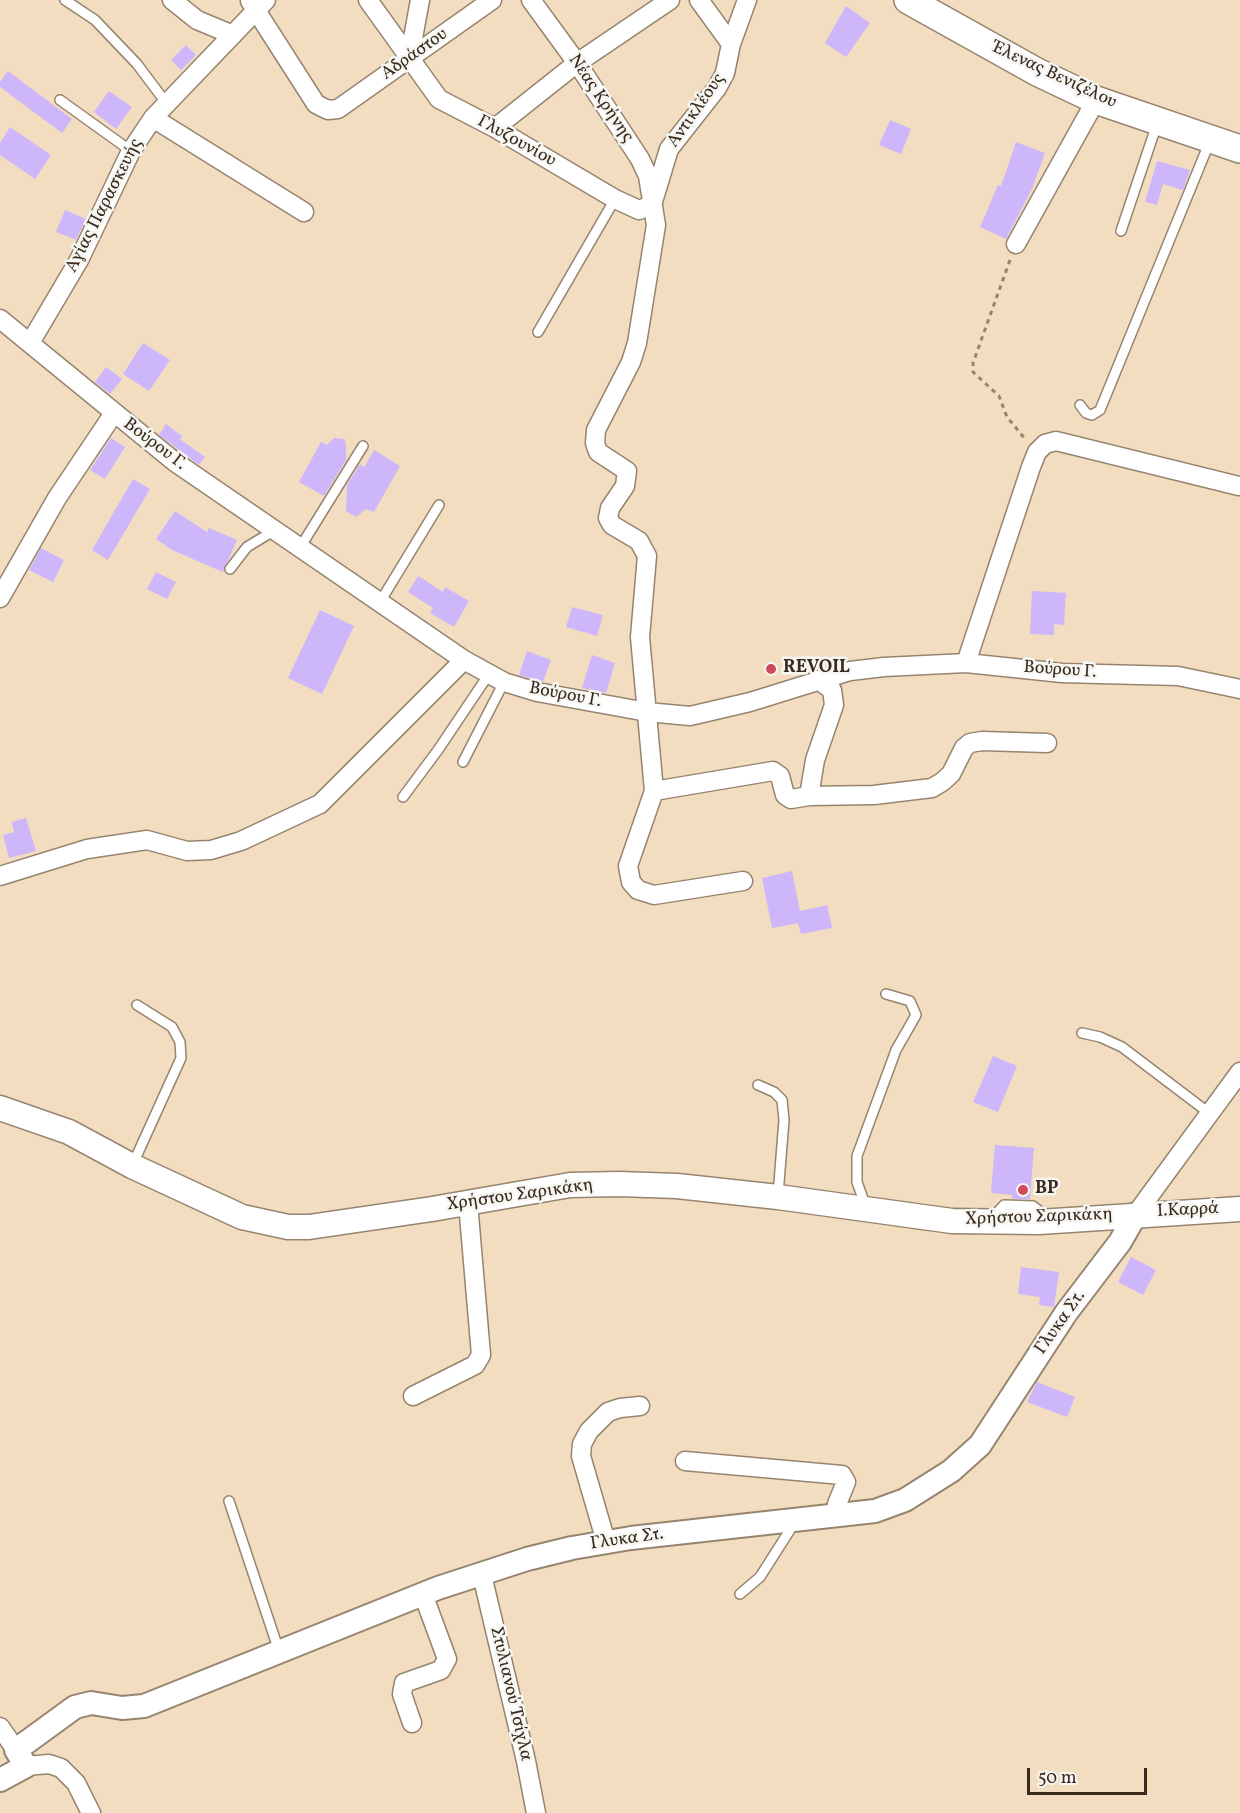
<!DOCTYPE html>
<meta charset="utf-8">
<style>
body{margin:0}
#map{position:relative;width:1240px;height:1813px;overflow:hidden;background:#f2ddc0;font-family:Vollkorn,serif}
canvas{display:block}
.scale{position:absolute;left:1027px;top:1768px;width:120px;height:27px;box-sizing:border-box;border:3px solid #3b2a1e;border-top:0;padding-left:8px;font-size:18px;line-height:21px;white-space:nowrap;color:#3b2a1e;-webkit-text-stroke:4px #f6f6f2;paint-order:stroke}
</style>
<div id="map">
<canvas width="1240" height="1813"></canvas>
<div class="scale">50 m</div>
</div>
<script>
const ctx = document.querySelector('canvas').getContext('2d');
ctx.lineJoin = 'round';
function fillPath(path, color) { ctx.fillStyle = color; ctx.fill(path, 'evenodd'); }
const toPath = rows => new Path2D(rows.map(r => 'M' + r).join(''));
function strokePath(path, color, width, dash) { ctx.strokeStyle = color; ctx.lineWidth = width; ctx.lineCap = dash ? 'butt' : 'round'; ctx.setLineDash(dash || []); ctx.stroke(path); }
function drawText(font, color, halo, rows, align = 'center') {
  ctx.font = font + ' Vollkorn,serif'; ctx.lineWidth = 5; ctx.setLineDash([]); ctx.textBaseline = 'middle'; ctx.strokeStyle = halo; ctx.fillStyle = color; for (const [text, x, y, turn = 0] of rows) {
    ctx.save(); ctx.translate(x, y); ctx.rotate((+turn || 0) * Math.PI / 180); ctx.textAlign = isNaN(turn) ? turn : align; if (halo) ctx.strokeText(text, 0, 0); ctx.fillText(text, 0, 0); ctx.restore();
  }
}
fillPath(toPath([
 [846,6,870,23,846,57,825,43],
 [186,45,196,55,181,70,171,60],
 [8,71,72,119,62,133,0,87,0,82],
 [109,91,132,107,116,129,94,112],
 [890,120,911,129,901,154,879,145],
 [10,127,51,155,35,179,0,155,0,143],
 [1016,142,1045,153,1032,189,1006,239,980,227,998,185,1001,186],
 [1157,161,1190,170,1183,190,1163,184,1157,205,1145,202],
 [65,210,86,219,76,240,56,232],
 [143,343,170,360,149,391,123,374],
 [106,367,122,379,110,394,95,382],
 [166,424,182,436,180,439,205,457,199,465,159,435],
 [111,438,125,447,105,479,90,470],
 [334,438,344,439,346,444,346,460,324,496,299,482,321,442,327,445],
 [374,450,400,466,374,512,366,509,356,517,346,511,347,485,360,464,364,467],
 [133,479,150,489,108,560,92,550],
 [175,511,207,532,209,528,237,540,223,572,172,550,156,539],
 [41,548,64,560,53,582,29,570],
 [156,572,176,582,167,599,147,589],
 [418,576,443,592,445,587,469,601,454,627,430,613,433,608,408,592],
 [1032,591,1066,593,1064,625,1054,624,1054,635,1030,634],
 [572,607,603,615,597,636,566,627],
 [320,610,354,626,322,694,288,678],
 [527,651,551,660,543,682,519,675],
 [592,655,615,663,606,693,582,688],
 [26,818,36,851,9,858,3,835,14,832,12,822],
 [792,871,800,911,827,905,832,928,801,934,798,923,772,928,762,878],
 [993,1056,1017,1066,998,1112,973,1102],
 [995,1145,1034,1148,1030,1199,1012,1199,1012,1195,991,1193],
 [1131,1257,1156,1270,1143,1295,1118,1282],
 [1021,1267,1059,1272,1054,1307,1039,1305,1040,1297,1018,1294],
 [1037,1382,1075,1397,1067,1417,1027,1402]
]), '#ceb6fb');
const service = toPath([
 [65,0,95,20,137,64,167,104],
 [60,100,131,151],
 [1121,231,1157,124],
 [538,332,615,199],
 [1080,405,1086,413,1092,415,1100,410,1210,141],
 [301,546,363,446],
 [230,569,247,547,275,530],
 [380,602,439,505],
 [463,762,504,682],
 [403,797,438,750,489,674],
 [1082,1033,1100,1037,1122,1047,1209,1113],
 [758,1085,774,1092,782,1100,784,1120,778,1195],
 [132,1166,181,1058,180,1042,172,1027,137,1005],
 [866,1207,857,1182,857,1156,896,1050,916,1015,910,1001,886,994],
 [992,1218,1004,1205,1033,1206,1047,1217],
 [229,1501,279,1651],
 [740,1594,760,1577,795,1522]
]);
const minor = toPath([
 [172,0,197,20,233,35],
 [368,0,439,99,495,128,615,199,639,210,652,205,669,149,717,88,725,73,731,44,747,0],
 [531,0,577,63,640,159,648,176,656,225,637,343,631,362,596,430,595,443,598,452,627,471,625,486,610,508,608,518,612,525,639,541,647,556,640,637,654,791,628,866,631,882,638,890,654,895,743,881],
 [699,0,731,44],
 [250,1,316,104,328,110,338,109,492,0],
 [409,60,420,0],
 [153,118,304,212],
 [495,128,577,63,670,0],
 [1016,244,1096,100],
 [0,319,175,462,464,660,504,682,537,692,647,712,690,716,750,702,850,671,884,667,966,663,1062,673,1178,676,1240,689],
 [30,343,79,260,131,151,153,118,266,0],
 [0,598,57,498,114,413],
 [966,663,1031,467,1037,452,1045,444,1056,441,1239,486],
 [654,791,773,771,780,776,785,795,791,799,809,796,874,795,932,788,942,782,951,774,964,748,970,743,982,741,1047,743],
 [809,796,815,760,834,705,832,690,818,680],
 [0,876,87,849,147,840,187,851,211,850,241,841,320,804,464,660],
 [1136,1214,1240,1072],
 [413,1396,475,1365,481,1355,468,1203],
 [685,1461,842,1475,846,1482,837,1504,836,1516],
 [606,1542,581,1456,582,1444,589,1431,608,1412,620,1408,640,1406],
 [482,1575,526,1761,536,1813],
 [412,1723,402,1694,404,1683,441,1670,447,1659,423,1594],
 [0,1727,16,1750],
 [26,1766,49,1764,61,1768,76,1783,91,1813]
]);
const tertiary = toPath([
 [0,1780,26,1766,16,1750,75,1707,91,1703,122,1708,144,1706,438,1588,527,1559,572,1548,631,1538,875,1511,905,1500,951,1471,980,1445,1066,1313,1120,1242,1136,1214]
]);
const secondary = toPath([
 [0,1108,69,1132,132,1166,242,1217,288,1227,309,1227,432,1209,570,1185,619,1184,677,1186,778,1197,952,1221,1039,1222,1240,1209]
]);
const primary = toPath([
 [908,0,1037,72,1096,100,1240,149]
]);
strokePath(service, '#96846f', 12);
strokePath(minor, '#96846f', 21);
strokePath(tertiary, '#96846f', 26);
strokePath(secondary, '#96846f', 27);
strokePath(primary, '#96846f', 30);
strokePath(toPath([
 [1010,260,973,363,973,372,999,396,1007,417,1026,440]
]), '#96846f', 3, [4.5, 4.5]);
strokePath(service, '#fff', 9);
strokePath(minor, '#fff', 18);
strokePath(tertiary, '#fff', 22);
strokePath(secondary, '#fff', 24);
strokePath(primary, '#fff', 27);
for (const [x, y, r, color] of [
 [771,669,6,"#d1495b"],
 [1023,1190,6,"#d1495b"]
]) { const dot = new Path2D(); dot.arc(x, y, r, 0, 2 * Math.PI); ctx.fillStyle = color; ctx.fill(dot); strokePath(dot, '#f6f6f2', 2); }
drawText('18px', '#3b2a1e', '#f6f6f2', [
 ["Αδράστου",415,55,-35],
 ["Έλενας Βενιζέλου",1054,76,25],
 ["Νέας Κρήνης",600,99,56],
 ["Αντικλέους",697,111,-55],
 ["Γλυζουνίου",516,142,29],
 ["Αγίας Παρασκευής",105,206,-63],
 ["Βούρου Γ.",154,445,37],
 ["Βούρου Γ.",1060,671,4],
 ["Βούρου Γ.",565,696,11],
 ["Χρήστου Σαρικάκη",520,1196,-8],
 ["Ι.Καρρά",1188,1211,-3],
 ["Χρήστου Σαρικάκη",1039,1218,-2],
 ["Γλυκα Στ.",1061,1323,-55],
 ["Γλυκα Στ.",627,1540,-8],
 ["Στυλιανού Τσίχλα",510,1694,77]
]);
drawText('bold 18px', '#3b2a1e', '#f6f6f2', [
 ["REVOIL",783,669],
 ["BP",1035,1190]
], 'left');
</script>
